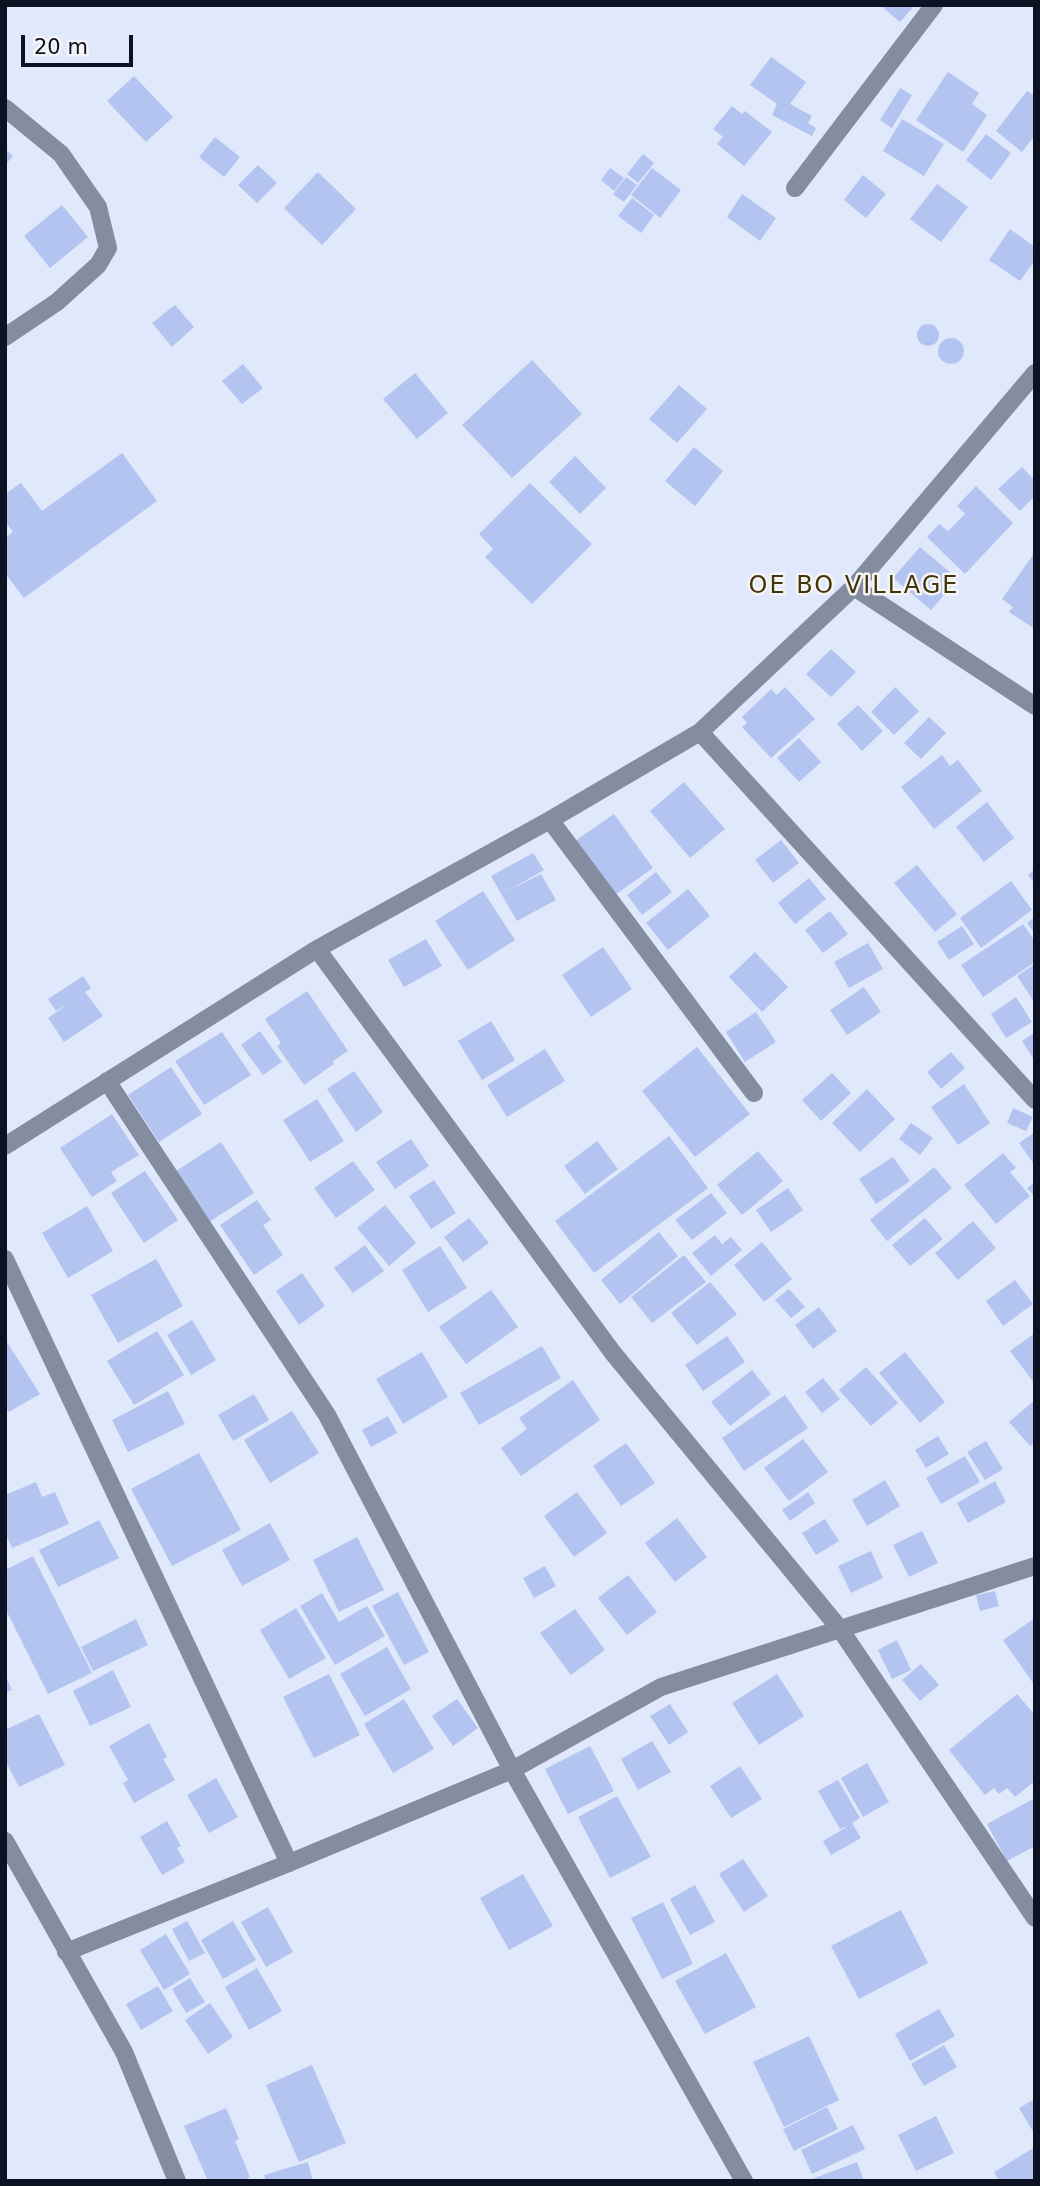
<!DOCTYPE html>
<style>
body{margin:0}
#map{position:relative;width:1040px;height:2186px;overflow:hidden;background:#e0e8fb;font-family:"DejaVu Sans",sans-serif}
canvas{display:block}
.frame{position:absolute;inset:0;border:7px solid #0d1222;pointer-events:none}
.scale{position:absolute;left:21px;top:35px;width:112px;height:32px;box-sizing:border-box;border:4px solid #0d1222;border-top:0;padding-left:9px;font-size:21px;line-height:24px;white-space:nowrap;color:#0d1222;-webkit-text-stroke:5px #f5f5f5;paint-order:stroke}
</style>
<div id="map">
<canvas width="1040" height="2186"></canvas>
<div class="frame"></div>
<div class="scale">20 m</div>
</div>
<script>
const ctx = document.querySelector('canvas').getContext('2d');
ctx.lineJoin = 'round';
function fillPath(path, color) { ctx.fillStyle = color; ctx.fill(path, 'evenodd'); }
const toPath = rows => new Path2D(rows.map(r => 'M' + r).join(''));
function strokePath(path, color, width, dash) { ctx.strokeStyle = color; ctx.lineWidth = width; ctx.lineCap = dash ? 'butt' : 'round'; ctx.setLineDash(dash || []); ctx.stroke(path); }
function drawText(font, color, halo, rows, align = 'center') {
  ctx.font = font + ' "DejaVu Sans",sans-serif'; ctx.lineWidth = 5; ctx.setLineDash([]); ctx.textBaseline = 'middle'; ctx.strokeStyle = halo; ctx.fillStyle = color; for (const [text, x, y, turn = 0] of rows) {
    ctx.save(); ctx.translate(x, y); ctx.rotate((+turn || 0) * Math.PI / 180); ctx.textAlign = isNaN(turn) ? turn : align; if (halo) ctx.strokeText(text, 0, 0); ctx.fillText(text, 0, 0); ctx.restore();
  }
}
fillPath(toPath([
 [880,5,915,5,900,22],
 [771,57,806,82,790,104,812,116,808,123,816,128,812,136,772,115,777,104,750,85],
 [948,72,979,93,972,104,987,115,963,152,916,120],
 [134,76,173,117,146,142,107,101],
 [900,88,912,95,892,128,880,120],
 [1027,91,1035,96,1035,135,1022,152,996,131],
 [732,106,742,114,745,111,772,132,744,166,717,144,723,137,713,129],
 [902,119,944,144,924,176,883,151],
 [986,134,1011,153,991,180,966,160],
 [215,137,240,157,224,177,199,157],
 [5,149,13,156,5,165],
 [643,154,654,163,638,183,627,174],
 [258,165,277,183,257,203,238,185],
 [610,168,624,178,614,191,601,180],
 [652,168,681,190,660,218,631,195],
 [318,172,356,209,322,245,284,208],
 [863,175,886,194,866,218,844,200],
 [626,177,637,185,624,202,613,194],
 [937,184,968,207,941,242,910,219],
 [742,194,776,218,760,241,727,217],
 [632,198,654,215,641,233,618,216],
 [62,205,88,237,50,268,24,236],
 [1010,229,1035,247,1035,260,1020,281,989,260],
 [175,305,194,327,172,347,152,323],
 '917 335a11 11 0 1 1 22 0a11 11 0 1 1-22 0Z',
 '938 351a13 13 0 1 1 26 0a13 13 0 1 1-26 0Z',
 [532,360,582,414,512,478,462,425],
 [243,364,263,388,242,404,222,381],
 [415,373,448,413,417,439,383,399],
 [679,385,707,409,677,443,649,419],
 [694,447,723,471,695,506,665,481],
 [122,453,157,501,24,598,5,573,5,538,13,532,5,521,5,494,21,483,42,511],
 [575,456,606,488,580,514,549,482],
 [1022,467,1035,481,1035,496,1020,511,998,489],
 [530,483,592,544,532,604,485,557,493,549,479,534],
 [976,486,1013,523,965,574,927,537,939,524,948,531,965,514,957,506],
 [920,547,958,579,931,610,893,578],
 [1035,552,1035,629,1009,612,1013,607,1002,599],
 [831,649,856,672,831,697,806,674],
 [785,687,815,719,771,758,742,727,747,723,742,717,771,689,777,695],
 [895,687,919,711,894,735,871,712],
 [858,705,883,731,862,751,837,724],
 [929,717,946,733,921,759,904,743],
 [799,738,821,762,799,782,777,758],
 [942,755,950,766,958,760,982,791,934,829,901,787],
 [684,782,725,829,690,858,650,811],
 [987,802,1014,838,984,862,956,827],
 [614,814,653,868,612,897,572,843],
 [781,840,799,863,773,883,755,860],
 [533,853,544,870,505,892,541,874,556,900,517,921,491,876],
 [917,865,957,914,935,932,894,883],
 [1035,869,1035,884,1028,875],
 [656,872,672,892,642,915,627,895],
 [809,878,826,899,795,924,778,903],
 [1011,881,1032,910,981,948,960,918],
 [688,889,710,916,668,950,646,923],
 [483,891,515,940,468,970,435,921],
 [830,911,848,934,823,953,805,930],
 [1035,917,1035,934,1027,923],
 [1023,924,1035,941,1035,962,983,997,961,965],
 [962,926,974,944,949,960,937,942],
 [426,939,442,966,404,987,388,960],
 [868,943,883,969,849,988,834,962],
 [603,947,632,989,591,1017,562,975],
 [755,952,788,987,762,1012,729,977],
 [1035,964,1035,1003,1017,976],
 [83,976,91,988,85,992,103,1016,64,1042,48,1018,68,1004,56,1011,48,999],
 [864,987,881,1012,847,1035,830,1010],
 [307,991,348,1051,333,1061,334,1064,304,1085,277,1046,281,1043,265,1019],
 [1016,997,1032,1022,1006,1038,991,1014],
 [756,1012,776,1042,745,1062,726,1032],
 [491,1021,515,1060,482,1080,458,1041],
 [260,1031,282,1062,263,1075,241,1045],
 [222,1032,251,1075,204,1105,175,1061],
 [1035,1032,1035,1061,1022,1041],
 [697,1047,750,1114,695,1157,642,1091],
 [545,1049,565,1081,507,1117,487,1085],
 [951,1052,965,1068,941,1089,927,1072],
 [171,1067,202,1114,159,1142,128,1095],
 [354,1071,383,1112,356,1132,327,1089],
 [832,1073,851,1093,821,1121,802,1100],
 [964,1084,990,1123,958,1145,931,1107],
 [867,1089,895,1119,860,1152,832,1123],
 [317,1099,344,1141,310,1162,283,1120],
 [1013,1108,1033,1117,1026,1131,1007,1123],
 [112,1114,139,1155,111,1172,117,1181,92,1197,60,1148],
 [911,1123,933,1138,920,1155,899,1139],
 [1035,1132,1035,1162,1033,1163,1019,1143],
 [669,1136,708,1188,594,1273,555,1221],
 [411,1139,429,1166,395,1189,376,1162],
 [597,1141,618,1169,585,1194,564,1166],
 [221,1142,254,1193,209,1222,176,1171],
 [758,1151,783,1181,742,1215,717,1185],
 [1003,1153,1016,1168,1010,1172,1030,1196,996,1224,964,1185],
 [893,1157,910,1181,876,1204,859,1179],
 [353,1161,375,1190,336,1218,314,1188],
 [934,1167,952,1188,887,1241,870,1220],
 [145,1171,178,1220,144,1243,111,1193],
 [434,1180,456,1213,431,1229,409,1196],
 [1035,1182,1035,1197,1027,1188],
 [788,1188,803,1210,771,1232,756,1210],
 [711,1193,727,1213,692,1240,675,1220],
 [257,1200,271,1220,263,1225,283,1255,254,1275,220,1225],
 [385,1205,416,1243,389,1266,357,1228],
 [87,1206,113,1251,68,1278,42,1233],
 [469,1218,489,1243,463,1262,444,1237],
 [925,1218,943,1239,910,1266,892,1245],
 [973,1221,996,1248,958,1280,935,1253],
 [659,1232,678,1256,620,1304,601,1280],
 [715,1235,722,1244,731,1237,742,1250,711,1276,692,1253],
 [762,1242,792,1279,764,1302,734,1265],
 [365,1245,384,1271,353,1293,334,1268],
 [440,1246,467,1288,428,1312,402,1270],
 [684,1255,706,1282,652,1323,631,1297],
 [156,1259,183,1306,118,1343,91,1295],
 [302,1273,325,1306,299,1325,276,1291],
 [1015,1280,1033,1304,1003,1326,986,1301],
 [710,1282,737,1314,697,1345,671,1313],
 [789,1289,805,1307,791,1318,775,1300],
 [491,1290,518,1327,466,1364,439,1327],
 [819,1307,837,1331,813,1349,795,1325],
 [192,1320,216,1360,191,1375,167,1335],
 [157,1331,184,1375,134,1405,107,1361],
 [1035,1333,1035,1384,1010,1351],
 [727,1336,745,1362,703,1391,685,1365],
 [5,1339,40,1394,9,1412,5,1406],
 [542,1346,561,1378,479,1425,460,1393],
 [422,1352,448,1397,403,1424,376,1379],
 [905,1352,945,1402,920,1423,879,1373],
 [866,1367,898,1403,871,1426,839,1390],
 [752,1370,771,1394,730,1426,711,1402],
 [823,1378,840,1399,822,1413,805,1392],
 [573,1380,600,1420,521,1476,501,1448,527,1429,519,1418],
 [168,1391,185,1424,128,1452,112,1420],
 [254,1394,269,1420,233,1441,218,1415],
 [785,1395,808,1428,744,1471,722,1438],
 [1035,1400,1035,1442,1030,1446,1009,1422],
 [292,1411,319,1453,270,1483,244,1440],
 [388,1416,397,1433,371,1447,362,1430],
 [938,1436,949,1454,926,1468,915,1450],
 [803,1439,828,1472,789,1501,764,1468],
 [986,1441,1003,1469,985,1480,967,1452],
 [626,1443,655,1483,621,1506,593,1466],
 [199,1453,241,1530,172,1566,131,1489],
 [965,1456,980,1482,941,1504,926,1478],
 [885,1480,900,1506,867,1526,852,1500],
 [995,1481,1006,1502,968,1523,957,1503],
 [36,1482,42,1497,55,1492,69,1524,12,1548,5,1532,5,1495],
 [577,1492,607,1533,574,1557,544,1516],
 [808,1492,815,1503,790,1521,782,1510],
 [677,1518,707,1557,675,1582,645,1543],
 [825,1519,839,1541,816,1555,802,1533],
 [99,1520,119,1558,58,1587,39,1550],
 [270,1523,290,1560,242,1586,222,1550],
 [922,1531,938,1563,909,1577,893,1545],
 [357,1537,384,1590,339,1612,313,1560],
 [871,1551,883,1578,851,1593,838,1566],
 [33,1556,92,1673,48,1694,5,1608,5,1570],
 [545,1566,556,1586,534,1598,523,1578],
 [628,1575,657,1612,627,1635,598,1598],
 [995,1591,999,1606,980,1611,976,1595],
 [398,1592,429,1652,404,1665,372,1606],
 [322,1593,339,1622,367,1606,385,1636,335,1665,300,1606],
 [296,1608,326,1658,289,1679,260,1630],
 [575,1609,605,1650,571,1675,540,1633],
 [1035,1618,1035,1686,1003,1640],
 [136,1619,148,1645,93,1671,81,1647],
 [897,1640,911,1670,892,1679,878,1650],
 [387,1647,411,1689,365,1716,340,1674],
 [921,1664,939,1685,920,1701,902,1680],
 [113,1670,131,1707,90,1726,73,1691],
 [329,1674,360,1735,314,1758,283,1697],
 [777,1674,804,1716,759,1745,732,1703],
 [5,1675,12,1690,5,1693],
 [1017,1694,1035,1715,1035,1781,1015,1797,1007,1788,999,1794,994,1788,985,1795,949,1750],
 [404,1699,434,1749,393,1773,364,1724],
 [457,1699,478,1728,453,1746,432,1716],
 [670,1704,688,1732,669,1745,650,1716],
 [39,1714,65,1765,19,1787,5,1760,5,1730],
 [149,1723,167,1757,163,1759,175,1780,134,1803,123,1783,128,1780,109,1746],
 [652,1741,671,1772,638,1790,621,1759],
 [590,1746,614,1791,568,1814,545,1769],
 [867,1763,889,1802,863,1817,841,1778],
 [740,1766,762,1799,731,1818,710,1786],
 [216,1778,238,1817,209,1833,187,1795],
 [838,1780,860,1818,852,1823,861,1838,831,1855,823,1841,848,1826,840,1829,818,1791],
 [617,1796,651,1857,610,1878,578,1817],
 [1035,1798,1035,1846,1007,1861,987,1824],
 [167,1821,181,1846,177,1848,185,1862,162,1875,140,1837],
 [743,1859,768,1896,744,1912,719,1874],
 [523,1874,553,1926,509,1950,480,1898],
 [695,1885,715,1922,690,1935,670,1899],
 [663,1902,693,1964,662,1979,631,1918],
 [268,1907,293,1952,266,1967,241,1922],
 [901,1910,928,1963,859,1999,831,1946],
 [187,1921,205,1953,189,1961,172,1929],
 [233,1921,256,1960,223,1979,201,1940],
 [166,1934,190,1974,164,1990,140,1950],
 [726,1953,756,2007,705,2034,675,1981],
 [257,1968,282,2011,249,2030,225,1987],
 [190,1978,205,2002,186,2013,172,1989],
 [158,1986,173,2011,141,2030,126,2004],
 [210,2003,233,2037,208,2054,185,2020],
 [939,2009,955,2036,910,2061,895,2034],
 [809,2036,839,2100,784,2127,753,2062],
 [944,2045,957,2067,924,2086,911,2064],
 [312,2065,346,2143,299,2162,266,2085],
 [1035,2099,1035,2135,1019,2108],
 [827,2107,838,2129,794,2151,783,2129],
 [226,2108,239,2139,235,2141,250,2177,242,2181,208,2181,184,2126],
 [936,2116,954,2153,916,2171,898,2135],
 [853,2125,865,2149,812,2174,801,2150],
 [1035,2147,1035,2181,999,2181,994,2172],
 [308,2162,313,2181,266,2181,264,2175],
 [857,2162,864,2181,807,2181]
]), '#b4c4f1');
strokePath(toPath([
 [5,108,61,154,98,207,108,248,98,265,57,302,5,337],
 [795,188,934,5],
 [854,587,1035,706],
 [700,732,1035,1100],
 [550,820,754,1093],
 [317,949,613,1353,840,1629,1035,1918],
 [107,1081,327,1415,512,1770,744,2181],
 [5,1146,317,949,550,820,700,732,854,587,1035,373],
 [5,1259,289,1863],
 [5,1841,124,2052,177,2181],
 [66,1952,289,1863,512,1770,661,1687,1035,1566]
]), '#848ca0', 18);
ctx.letterSpacing = '2px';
drawText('24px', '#44360c', '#f5f5f5', [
 ["OE BO VILLAGE",854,587]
]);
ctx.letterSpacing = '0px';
</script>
